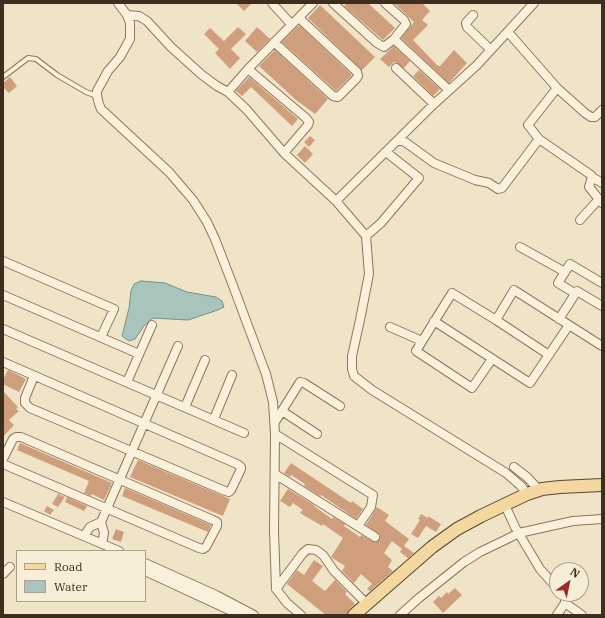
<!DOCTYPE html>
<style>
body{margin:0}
#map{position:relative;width:605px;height:618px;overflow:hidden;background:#f0e4c8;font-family:"IBM Plex Serif",serif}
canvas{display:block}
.frame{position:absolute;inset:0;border:4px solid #3d2e20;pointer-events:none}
.legend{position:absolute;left:16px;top:550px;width:130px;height:52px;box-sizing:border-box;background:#f7eed8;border:1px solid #ada18e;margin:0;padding:5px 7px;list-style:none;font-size:12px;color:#3d2e20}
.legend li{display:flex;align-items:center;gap:8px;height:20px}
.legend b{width:20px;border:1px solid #ada18e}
.north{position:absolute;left:549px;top:562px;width:40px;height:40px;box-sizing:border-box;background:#f7eed8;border:1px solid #ada18e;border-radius:50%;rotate:33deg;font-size:11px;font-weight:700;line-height:16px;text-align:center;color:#3d2e20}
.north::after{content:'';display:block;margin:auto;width:14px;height:18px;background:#9e2a2b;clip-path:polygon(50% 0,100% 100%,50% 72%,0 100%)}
</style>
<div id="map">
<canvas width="605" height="618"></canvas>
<div class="frame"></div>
<ul class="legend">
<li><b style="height:5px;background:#f3d9a0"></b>Road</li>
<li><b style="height:11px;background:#a9c4bc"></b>Water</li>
</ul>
<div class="north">N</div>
</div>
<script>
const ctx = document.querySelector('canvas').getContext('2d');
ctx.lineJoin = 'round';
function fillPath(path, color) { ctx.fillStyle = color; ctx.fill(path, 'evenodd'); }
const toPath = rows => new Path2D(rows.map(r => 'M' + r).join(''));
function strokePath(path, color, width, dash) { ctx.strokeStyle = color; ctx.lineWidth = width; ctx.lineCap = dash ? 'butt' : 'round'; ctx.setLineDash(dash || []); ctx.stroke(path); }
const water = toPath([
 [141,281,165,283,187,292,216,297,222,301,224,307,218,310,188,320,153,318,144,326,135,339,129,341,122,336,129,308,131,291,134,284,141,281]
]);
fillPath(water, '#a9c4bc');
strokePath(water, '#6f938a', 1);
fillPath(toPath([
 [236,3,252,3,244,11],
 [347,3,368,3,395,28,383,40,344,6],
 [394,3,422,3,430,11,422,20,428,25,413,40,438,66,440,66,454,50,467,63,449,83,401,38,414,22],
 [320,5,375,57,362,70,308,18],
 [298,26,300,26,352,75,336,91,282,42],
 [238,27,246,34,231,49,240,58,230,69,215,53,219,49,204,34,210,28,224,41],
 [257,27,270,39,257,52,245,41],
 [394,46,410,61,404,68,394,62,389,67,380,59],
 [275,50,328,99,315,114,296,100,259,66],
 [419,70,440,89,433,96,413,76],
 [10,77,17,86,9,93,3,87,3,83],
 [249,77,298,119,292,126,251,87,242,96,236,91],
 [310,136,315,140,309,147,304,142],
 [305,146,313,154,305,163,297,155],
 [8,370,26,379,19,392,3,384,3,380],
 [3,391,18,407,16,409,19,411,9,420,14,425,3,437],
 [20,443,112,483,104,500,92,494,91,496,84,493,89,481,17,450],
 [138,460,230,499,223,516,130,477],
 [291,463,351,503,352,501,363,509,356,519,321,495,320,496,304,486,305,484,291,475,290,477,284,473],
 [125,488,153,500,211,525,208,532,122,496],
 [288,489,314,505,314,506,332,519,333,517,345,524,344,526,360,537,361,535,374,542,379,540,380,535,366,525,377,507,389,515,385,521,409,539,404,546,414,553,408,558,400,552,402,549,392,541,384,553,392,560,388,567,393,571,370,591,367,589,372,584,361,574,354,583,342,571,345,566,331,557,343,538,323,524,322,526,300,513,303,510,293,503,290,507,280,501],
 [58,494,65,497,58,507,52,504],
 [67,497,87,506,84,511,65,502],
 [47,506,54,510,50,515,44,511],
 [421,514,428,518,428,516,441,524,436,532,426,526,418,538,411,534,420,520,418,519],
 [116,529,124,532,121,542,112,539],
 [314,560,323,566,312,581,325,591,335,580,347,592,345,594,355,604,349,610,347,615,326,615,287,584,297,570,304,575],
 [455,588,462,595,443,613,433,602,439,596,441,598,447,592,448,594]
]), '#cf9f7d');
const service = toPath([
 [3,77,28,58,36,59,57,75,86,92,97,96]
]);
const minor = toPath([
 [118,3,127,15,130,23,130,39,120,57,108,71,97,91,97,96,99,104,101,109,169,172,193,200,207,222,215,239,232,283,266,374,273,402,275,434,274,531,276,589,287,603,301,615],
 [272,3,291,24],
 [333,3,377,43,384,47,394,39,406,24,404,20,385,3],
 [127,15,139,16,147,21,171,47,202,75,217,86,228,92,248,69,313,3],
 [473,15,466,23,467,27,491,50],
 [508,32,557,88,585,113,591,117,595,117,602,110],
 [394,39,449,90],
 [274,42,333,96,338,97,356,79,358,76,357,72,299,18],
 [396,68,434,104],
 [557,88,528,125,539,139,591,175,592,177,589,187,602,203],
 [228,92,247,110,284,153,308,125,309,122,306,118,248,69],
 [398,140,405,142,434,163,475,180,489,183,498,189,502,188,539,139],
 [284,153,336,201,366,236,381,223,419,178,386,152],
 [592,177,602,183],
 [336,201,434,104,477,65,534,3],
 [580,220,599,199],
 [366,236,369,274,360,320,352,356,352,369,354,376,372,390,506,473,521,486,527,494],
 [520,247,565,272],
 [3,261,114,309,101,337],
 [571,291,558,283,570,264,602,283],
 [3,295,139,354],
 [559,319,577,291,602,306],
 [496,320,514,290,602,346],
 [434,321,530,383,569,325],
 [390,327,422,341],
 [3,329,244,433],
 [492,359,472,388,416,351,452,293,496,320,549,355],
 [3,362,237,464,241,467,241,469,231,490,229,492,225,491,30,408,25,403,25,398,34,376],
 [127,382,152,325],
 [185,407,205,360],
 [282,411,317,434],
 [214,419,232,375],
 [275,422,300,382,304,383,340,406],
 [275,434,373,495,371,507,358,526],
 [3,459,13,439,16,437,21,437,213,520,217,522,217,526,206,547,203,549,199,548,3,464],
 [514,467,527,477,539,490],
 [275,474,375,537],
 [3,502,119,551],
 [504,503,515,527,540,569,557,588],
 [84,536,90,527,101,522],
 [102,544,104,533,101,522,178,346],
 [145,563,216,595,254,615],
 [145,571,240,615],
 [3,574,10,567],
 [276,589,303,553,308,549,316,550,323,555,334,571,367,604],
 [565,603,582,615],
 [400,615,419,598,464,562,480,552,503,541,519,533,573,521,602,519],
 [557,615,565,603,565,598,563,594]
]);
const primary = toPath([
 [354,615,432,547,457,529,481,516,527,494,542,489,560,487,602,485]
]);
strokePath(service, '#8d765c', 6);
strokePath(minor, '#8d765c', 10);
strokePath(primary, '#5b4430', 14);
strokePath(service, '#faf1dc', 4);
strokePath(minor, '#faf1dc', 8);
strokePath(primary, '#f3d9a0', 12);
</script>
